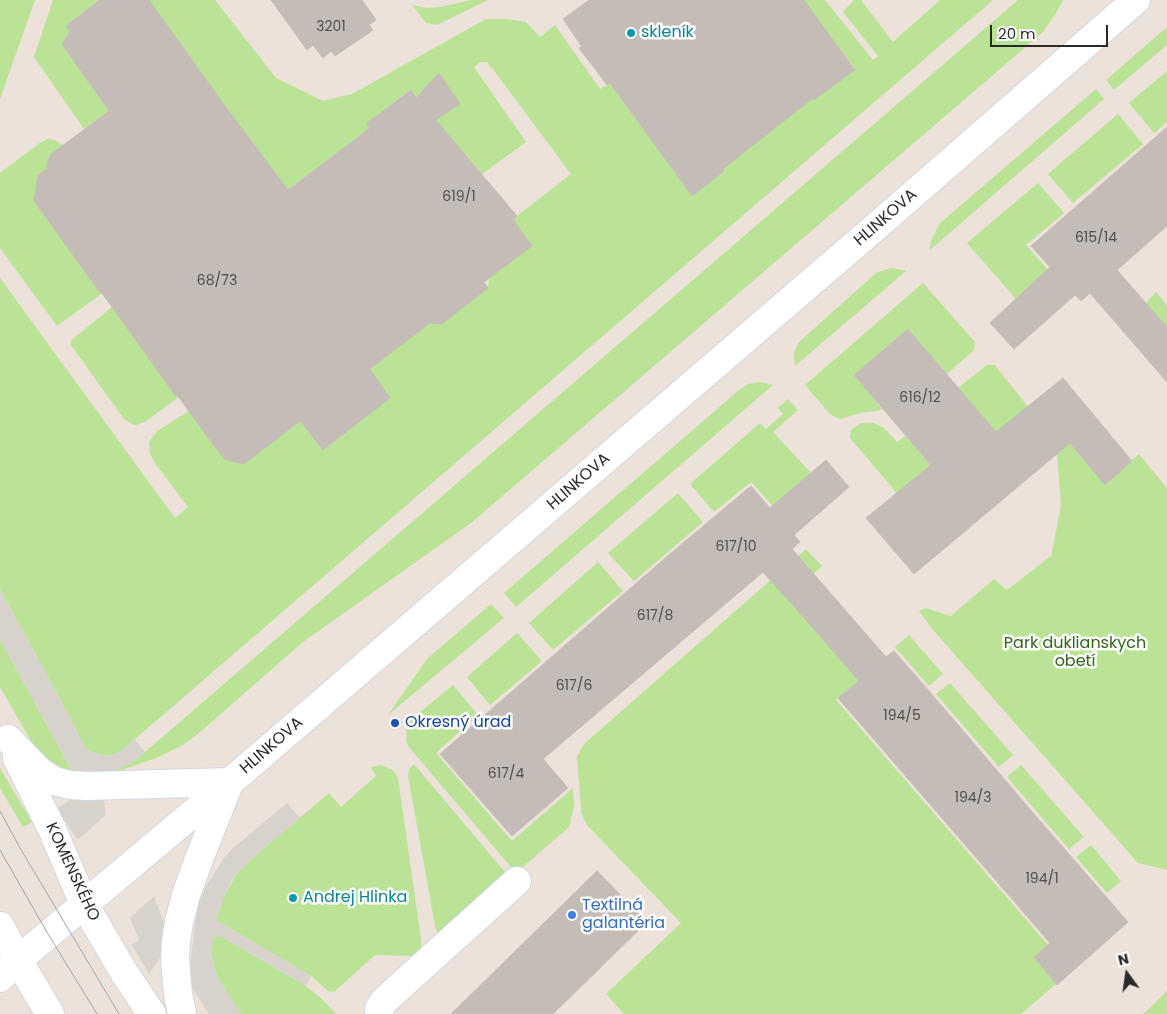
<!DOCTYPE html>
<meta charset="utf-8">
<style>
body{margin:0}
#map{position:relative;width:1167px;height:1014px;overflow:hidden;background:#ece2da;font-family:Poppins,sans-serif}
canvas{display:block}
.north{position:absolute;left:1102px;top:949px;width:50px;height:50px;-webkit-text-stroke:4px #fff;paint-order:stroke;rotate:346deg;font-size:14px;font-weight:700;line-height:20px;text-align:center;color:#292929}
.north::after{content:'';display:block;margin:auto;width:18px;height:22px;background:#292929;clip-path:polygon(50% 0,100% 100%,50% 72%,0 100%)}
.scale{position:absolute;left:990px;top:25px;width:118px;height:22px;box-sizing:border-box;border:2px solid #292929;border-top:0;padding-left:6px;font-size:15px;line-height:18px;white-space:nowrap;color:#292929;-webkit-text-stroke:4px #fff;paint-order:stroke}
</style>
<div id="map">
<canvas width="1167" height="1014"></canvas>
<div class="north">N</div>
<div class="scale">20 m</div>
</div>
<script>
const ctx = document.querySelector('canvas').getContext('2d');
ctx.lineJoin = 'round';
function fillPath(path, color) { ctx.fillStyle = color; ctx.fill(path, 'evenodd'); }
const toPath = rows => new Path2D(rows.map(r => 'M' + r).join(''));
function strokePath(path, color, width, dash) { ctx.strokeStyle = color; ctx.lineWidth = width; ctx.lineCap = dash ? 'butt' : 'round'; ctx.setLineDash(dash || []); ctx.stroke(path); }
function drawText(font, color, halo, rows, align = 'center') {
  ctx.font = font + ' Poppins,sans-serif'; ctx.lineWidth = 5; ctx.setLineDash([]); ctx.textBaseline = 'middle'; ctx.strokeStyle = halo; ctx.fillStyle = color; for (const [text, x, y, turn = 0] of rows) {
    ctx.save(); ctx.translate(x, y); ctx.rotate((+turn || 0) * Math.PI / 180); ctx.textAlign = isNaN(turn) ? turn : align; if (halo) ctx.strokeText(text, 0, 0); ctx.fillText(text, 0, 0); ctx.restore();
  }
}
fillPath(toPath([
 [0,0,35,0,0,99],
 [53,0,100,0,66,26,70,32,62,44,109,111,84,129,34,57],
 [149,0,215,0,276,78,323,101,352,94,486,19,508,19,526,22,540,37,555,25,600,89,610,83,692,196,723,171,647,65,739,0,814,100,855,69,804,0,825,0,873,60,878,56,843,12,854,0,861,0,893,42,940,0,993,0,128,745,116,754,106,756,91,752,84,746,72,721,0,589,0,278,175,518,188,507,155,463,150,454,149,442,157,431,192,409,300,421,316,442,326,448,390,398,370,369,430,323,442,324,488,288,489,278,532,246,513,219,571,174,495,72,487,62,480,62,474,67,526,142,482,174,450,136,433,121,460,104,439,73,421,104,410,90,367,123,370,128,281,195,208,84],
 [470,0,488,0,437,25,426,23,412,5,427,8,441,7],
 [1018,0,1063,0,1055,15,1042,33,471,523,303,642,198,734,183,745,154,759,110,774,136,760,145,752],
 [1167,27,1167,45,1114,90,1106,80],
 [1167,71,1167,122,1154,133,1129,103],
 [1096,89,1104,99,930,250,931,241,939,224],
 [1118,114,1143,144,1073,203,1048,174],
 [48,139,55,140,63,145,50,155,48,164,50,168,38,176,34,201,101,294,57,326,0,248,0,173,41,142],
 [1038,183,1064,213,1026,245,1063,287,1016,299,967,243],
 [891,268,906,271,795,366,794,353,798,343,876,273],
 [923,283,975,342,974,350,947,374,908,329,854,375,882,409,878,411,864,412,840,419,831,415,805,385],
 [1156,292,1167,305,1167,327,1146,303],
 [112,307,175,394,181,395,145,422,136,425,132,424,124,419,71,345,71,341,75,337],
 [987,365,995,365,1029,408,1069,442,1105,484,1139,454,1167,488,1167,870,1138,863,934,631,919,611,926,608,951,616,994,579,1007,590,1051,556,1061,506,1057,453,927,522,948,546,941,550,893,496,896,492,850,438,851,430,861,423,874,423,884,428,897,442,906,436,944,480,998,434,958,388],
 [760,382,773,385,516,607,504,593,738,391,748,384],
 [788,399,798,410,773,432,811,473,773,506,751,482,714,512,690,484,760,423,766,429,783,414,778,408],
 [678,493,703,522,634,581,608,553],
 [806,549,822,566,786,598,860,680,836,700,1048,945,1034,957,1056,984,1021,1014,624,1014,606,994,681,923,587,825,581,813,581,807,577,757,584,744],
 [598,562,623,591,553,650,529,623],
 [491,604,504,618,388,715,427,659],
 [517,633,542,661,490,705,467,677],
 [909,635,943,674,929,686,895,647],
 [0,639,73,773,56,765,43,756,31,741,0,687],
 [950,683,1013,755,999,767,936,694],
 [453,685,478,715,436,753,512,841,573,788,574,806,569,827,516,873,408,746,406,740,407,723],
 [414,764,510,878,441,936,437,932,435,926,408,775,409,769],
 [381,765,393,770,398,778,421,939,421,948,416,956,375,955,334,992,328,991,311,976,216,920,224,897,233,880,238,872,256,855,329,793,341,807,376,776,371,767],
 [1021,765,1084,837,1069,849,1007,777],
 [0,768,32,822,23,827,0,788],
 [1091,845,1121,881,1107,893,1076,857],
 [213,936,222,937,306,986,321,998,336,1014,241,1014,220,982,215,971,211,953],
 [1167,991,1167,1014,1143,1014,1153,1005]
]), '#bae396');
fillPath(toPath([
 [0,589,72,721,84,746,91,752,106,756,116,754,135,740,145,752,136,760,110,774,73,773,0,639],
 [70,800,104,800,106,815,80,838,76,838,57,808],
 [287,803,300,818,256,855,238,872,232,880,224,897,216,920,311,976,306,986,222,937,214,936,211,953,215,971,220,982,241,1014,209,1014,191,986,190,968,195,924,199,903,206,886,224,858,233,848],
 [154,896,164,923,160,958,149,974,132,945,139,940,130,918]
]), '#d8d2cd');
const building = toPath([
 [100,0,149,0,225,106,288,190,370,128,367,123,411,90,416,98,439,73,460,104,436,120,517,216,513,219,532,246,484,282,488,288,442,324,430,323,370,369,390,398,323,450,300,421,244,464,224,459,177,395,175,395,102,293,101,294,34,201,38,175,46,170,50,155,109,111,62,44,70,32,66,26,100,0],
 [271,0,362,0,376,20,369,25,373,30,335,56,331,51,323,58,313,45,307,50,271,0],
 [589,0,804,0,855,70,814,100,813,98,723,169,724,171,692,196,610,83,607,85,579,48,582,47,563,19,589,0],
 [1167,127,1167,226,1117,270,1167,327,1167,382,1090,293,1081,301,1075,295,1014,349,990,323,1050,267,1031,246,1167,127],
 [908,329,996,432,1063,378,1132,461,1105,485,1070,443,914,574,866,518,931,465,854,375,908,329],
 [826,460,849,487,794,535,800,542,792,549,886,657,894,651,930,692,1035,815,1128,922,1057,985,1034,957,1050,943,838,698,859,681,798,611,763,572,543,759,568,788,512,836,440,754,671,553,751,486,770,508,826,460],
 [597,871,647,922,553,1014,451,1014,597,871]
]);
fillPath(building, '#c4bcb7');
strokePath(building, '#c7beb4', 1);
const minor = toPath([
 [379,1014,379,1009,385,1000,517,881]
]);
const tertiary = toPath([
 [84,904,125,974,152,1014],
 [0,978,18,960,50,1014]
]);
const secondary = toPath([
 [8,739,39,771,54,781,70,785,87,786,230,782],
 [17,758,52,829,84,904],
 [0,926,18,960,230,782,886,218,1136,0],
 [182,1014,178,994,175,960,176,941,179,922,186,895,199,859,228,786]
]);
strokePath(minor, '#d0d6e2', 30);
strokePath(tertiary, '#d0d6e2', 30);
strokePath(secondary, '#d0d6e2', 30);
strokePath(minor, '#fff', 28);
strokePath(tertiary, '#fff', 28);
strokePath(secondary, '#fff', 28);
strokePath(toPath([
 [0,811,20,848,119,1014],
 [0,850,48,934,97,1014]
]), '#9da3b4', 1);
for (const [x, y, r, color] of [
 [631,33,5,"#0f9aa8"],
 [395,723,5,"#1a4fb4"],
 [293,898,5,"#0f9aa8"],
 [572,915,5,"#3f7fe0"]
]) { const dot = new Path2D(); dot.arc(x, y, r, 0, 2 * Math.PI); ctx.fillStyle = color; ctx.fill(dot); strokePath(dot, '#fff', 2); }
drawText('14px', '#504e4c', null, [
 ["3201",331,27],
 ["619/1",459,197],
 ["615/14",1096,238],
 ["68/73",217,281],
 ["616/12",920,398],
 ["617/10",736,547],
 ["617/8",655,616],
 ["617/6",574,686],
 ["194/5",902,716],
 ["617/4",506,774],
 ["194/3",973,798],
 ["194/1",1042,879]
]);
drawText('16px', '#0d838f', '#fff', [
 ["skleník",641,33],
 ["Andrej Hlinka",303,898]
], 'left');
drawText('16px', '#292929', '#fff', [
 ["HLINKOVA",886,218,-41],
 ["HLINKOVA",579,482,-41],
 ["HLINKOVA",272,746,-41],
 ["KOMENSKÉHO",72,872,65]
]);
drawText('16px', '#336619', '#fff', [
 ["Park duklianskych",1075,644],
 ["obetí",1075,662]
]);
drawText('16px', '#164399', '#fff', [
 ["Okresný úrad",405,723]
], 'left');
drawText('16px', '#366cbe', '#fff', [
 ["Textilná",582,906],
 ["galantéria",582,924]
], 'left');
</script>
